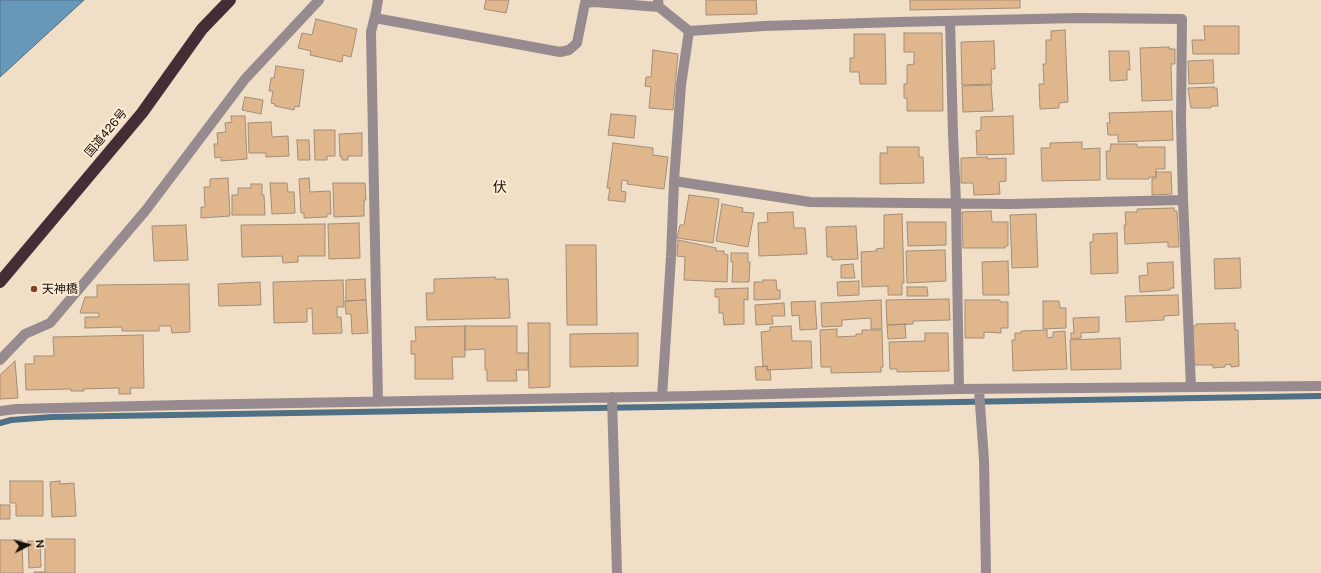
<!DOCTYPE html>
<meta charset="utf-8">
<style>
body{margin:0}
#map{position:relative;width:1321px;height:573px;overflow:hidden;background:#f0dec7;font-family:"Public Sans",sans-serif}
canvas{display:block}
.north{position:absolute;left:8px;top:525px;width:40px;height:40px;-webkit-text-stroke:3px #feebd4;paint-order:stroke;rotate:84deg;font-size:11px;font-weight:700;line-height:16px;text-align:center;color:#171109}
.north::after{content:'';display:block;margin:auto;width:14px;height:18px;background:#171109;clip-path:polygon(50% 0,100% 100%,50% 72%,0 100%)}
</style>
<div id="map">
<canvas width="1321" height="573"></canvas>
<div class="north">N</div>
</div>
<script>
const ctx = document.querySelector('canvas').getContext('2d');
ctx.lineJoin = 'round';
function fillPath(path, color) { ctx.fillStyle = color; ctx.fill(path, 'evenodd'); }
const toPath = rows => new Path2D(rows.map(r => 'M' + r).join(''));
function strokePath(path, color, width, dash) { ctx.strokeStyle = color; ctx.lineWidth = width; ctx.lineCap = dash ? 'butt' : 'round'; ctx.setLineDash(dash || []); ctx.stroke(path); }
function drawText(font, color, halo, rows, align = 'center') {
  ctx.font = font + ' "Public Sans","Noto Sans JP",sans-serif'; ctx.lineWidth = 4; ctx.setLineDash([]); ctx.textBaseline = 'middle'; ctx.strokeStyle = halo; ctx.fillStyle = color; for (const [text, x, y, turn = 0] of rows) {
    ctx.save(); ctx.translate(x, y); ctx.rotate((+turn || 0) * Math.PI / 180); ctx.textAlign = isNaN(turn) ? turn : align; if (halo) ctx.strokeText(text, 0, 0); ctx.fillText(text, 0, 0); ctx.restore();
  }
}
const water = toPath([
 [0,0,84,0,0,77,0,0]
]);
fillPath(water, '#6798ba');
strokePath(water, '#4f7085', 1);
strokePath(toPath([
 [0,423,11,420,52,417,1321,396]
]), '#4f7085', 6);
const building = toPath([
 [486,0,509,0,506,13,484,9,486,0],
 [706,0,756,0,757,14,706,15,706,0],
 [910,0,1020,0,1020,8,910,10,910,0],
 [316,19,357,29,351,57,343,55,342,62,310,55,311,51,298,48,302,33,312,35,316,19],
 [1204,26,1239,26,1239,54,1193,54,1192,40,1205,40,1204,26],
 [1065,30,1068,102,1059,103,1059,108,1040,109,1039,84,1044,84,1043,64,1046,64,1046,40,1051,40,1051,31,1065,30],
 [904,33,942,33,943,111,907,111,907,98,904,98,904,84,907,84,907,65,914,64,914,52,904,52,904,33],
 [854,34,885,34,886,84,860,84,859,72,850,72,850,58,854,58,854,34],
 [994,41,995,69,991,69,992,84,962,85,961,42,994,41],
 [1169,47,1169,49,1175,49,1175,64,1171,64,1172,100,1142,101,1140,48,1169,47],
 [653,50,678,54,673,110,649,108,651,87,645,86,646,77,651,77,653,50],
 [1109,51,1129,51,1130,70,1127,70,1127,80,1110,81,1109,51],
 [1213,60,1214,83,1189,84,1188,61,1213,60],
 [276,66,304,70,299,107,295,106,294,110,275,106,275,104,271,103,273,91,269,91,271,78,274,78,276,66],
 [991,85,993,111,963,112,962,86,991,85],
 [1214,87,1214,88,1217,88,1218,106,1211,106,1211,108,1191,108,1188,88,1214,87],
 [245,97,263,100,261,114,242,110,245,97],
 [1172,111,1173,140,1118,142,1118,135,1108,135,1107,123,1110,123,1109,113,1172,111],
 [611,114,636,116,634,138,608,135,611,114],
 [231,116,245,116,247,159,221,161,221,157,215,158,214,144,218,144,217,133,226,132,225,123,232,122,231,116],
 [1013,116,1014,154,977,155,976,131,981,130,981,117,1013,116],
 [271,122,272,137,288,136,289,156,266,157,266,153,249,153,248,123,271,122],
 [314,130,335,130,335,156,327,156,327,160,315,160,314,130],
 [362,133,362,156,348,156,348,160,342,160,342,157,340,157,339,134,362,133],
 [297,140,309,140,310,160,298,160,297,140],
 [1082,142,1082,149,1100,148,1100,180,1042,181,1041,148,1050,148,1050,143,1082,142],
 [613,143,653,148,653,155,668,157,664,189,627,184,628,181,622,180,621,191,626,192,625,202,608,200,610,188,607,188,613,143],
 [1111,144,1137,144,1137,147,1165,147,1165,169,1156,169,1156,177,1149,177,1149,179,1107,179,1106,151,1110,151,1111,144],
 [887,147,919,147,919,157,923,157,924,183,880,184,880,153,888,153,887,147],
 [987,157,987,159,1006,158,1006,181,999,182,1000,194,974,195,973,183,961,183,961,158,987,157],
 [1156,172,1171,172,1172,194,1152,195,1152,178,1156,178,1156,172],
 [228,178,230,216,201,218,201,207,205,207,204,187,210,187,210,179,228,178],
 [309,178,310,192,330,191,331,214,327,214,327,217,304,218,304,213,301,213,299,179,309,178],
 [270,183,287,183,288,192,294,192,295,213,272,214,270,183],
 [333,183,365,183,366,200,364,200,364,216,334,217,333,183],
 [251,184,262,184,262,195,264,195,265,215,232,215,232,195,238,195,238,188,251,188,251,184],
 [689,195,719,199,713,243,677,238,680,225,684,225,689,195],
 [722,204,743,208,742,212,754,213,748,247,716,241,722,204],
 [1174,208,1174,211,1177,211,1179,247,1168,247,1168,242,1125,244,1124,225,1126,225,1125,212,1137,212,1137,209,1174,208],
 [991,211,992,222,1008,222,1008,246,1005,246,1005,248,963,248,962,212,991,211],
 [793,212,794,228,805,228,807,254,759,256,758,223,768,222,767,213,793,212],
 [902,214,904,283,902,283,902,295,888,295,888,286,862,287,861,252,877,251,876,249,884,248,884,215,902,214],
 [1036,214,1038,267,1012,268,1010,215,1036,214],
 [907,222,946,222,946,245,908,246,907,222],
 [359,223,360,258,329,259,328,224,359,223],
 [325,224,325,256,298,256,298,262,283,263,282,256,242,257,241,225,325,224],
 [186,225,188,260,154,261,152,226,186,225],
 [856,226,858,259,832,260,832,257,827,257,826,227,856,226],
 [1117,233,1118,273,1091,274,1090,242,1093,242,1093,234,1117,233],
 [678,240,716,248,716,251,724,251,724,254,728,255,727,282,684,280,685,257,677,256,678,240],
 [566,245,596,245,597,325,567,325,566,245],
 [945,250,946,281,907,283,906,251,945,250],
 [731,253,748,253,748,262,750,262,749,282,732,282,733,262,731,262,731,253],
 [1240,258,1241,288,1215,289,1214,259,1240,258],
 [1008,261,1009,295,983,295,982,262,1008,261],
 [1173,262,1174,288,1170,288,1170,290,1140,292,1139,276,1148,275,1147,263,1173,262],
 [853,264,855,278,841,278,841,265,853,264],
 [495,277,495,279,508,279,510,318,427,320,426,293,434,293,434,279,495,277],
 [365,279,366,300,346,301,346,280,365,279],
 [343,280,344,307,337,307,337,317,341,317,342,333,313,334,312,308,307,309,307,322,274,323,273,282,343,280],
 [763,280,776,280,777,290,780,290,780,299,754,300,754,282,763,282,763,280],
 [859,281,859,295,838,296,837,282,859,281],
 [260,282,261,305,219,306,218,284,260,282],
 [189,284,190,332,172,333,171,326,159,326,159,331,122,331,122,327,85,328,85,317,99,317,99,313,80,313,85,297,97,297,97,285,189,284],
 [907,287,927,287,928,296,907,296,907,287],
 [748,288,748,300,744,299,744,324,724,325,723,313,719,313,719,297,715,297,715,289,748,288],
 [1178,295,1179,315,1164,316,1164,320,1126,322,1125,296,1178,295],
 [949,299,950,320,913,321,913,324,887,325,886,300,949,299],
 [366,300,368,333,352,334,351,314,346,314,345,301,366,300],
 [881,300,882,329,871,329,871,318,842,320,842,326,822,327,821,303,881,300],
 [965,300,1000,300,1000,302,1008,302,1008,328,1001,328,1001,333,984,332,984,338,965,338,965,300],
 [815,301,817,329,800,330,799,315,792,316,791,302,815,301],
 [1043,301,1059,301,1060,308,1066,308,1066,328,1043,329,1043,301],
 [784,303,785,316,772,316,773,324,756,325,755,305,784,303],
 [1099,317,1099,332,1081,333,1081,338,1071,339,1071,333,1074,333,1073,318,1099,317],
 [528,323,550,323,550,387,529,388,528,323],
 [1235,323,1235,330,1238,330,1239,366,1231,367,1231,364,1225,365,1225,367,1213,368,1213,365,1194,365,1193,326,1196,326,1196,324,1235,323],
 [905,324,906,338,888,339,887,325,905,324],
 [465,326,465,357,452,357,453,379,415,379,415,354,411,354,411,341,416,341,415,327,465,326],
 [465,326,517,326,517,353,528,353,528,370,516,370,517,381,487,381,487,370,485,370,485,349,465,350,465,326],
 [791,326,792,341,811,341,812,368,767,370,767,366,763,367,761,332,770,331,770,327,791,326],
 [837,329,837,337,856,336,856,334,862,334,862,330,882,330,883,367,881,367,881,372,831,373,831,367,821,367,820,330,837,329],
 [1047,330,1047,338,1053,337,1053,332,1065,331,1067,369,1013,371,1012,340,1015,340,1015,333,1021,333,1021,331,1047,330],
 [638,333,638,366,570,367,570,334,638,333],
 [925,333,948,333,949,371,897,372,897,369,890,369,889,342,925,341,925,333],
 [143,335,144,388,130,388,131,394,119,394,119,388,83,389,84,391,71,391,71,389,26,390,25,364,34,364,34,356,54,356,53,337,143,335],
 [1120,338,1121,369,1071,370,1070,340,1120,338],
 [15,361,18,398,0,399,0,375,15,361],
 [767,366,767,370,770,370,771,380,756,380,755,367,767,366],
 [10,481,43,481,43,516,16,516,16,503,10,503,10,481],
 [60,481,60,484,74,483,76,516,52,517,50,482,60,481],
 [0,505,10,505,10,519,0,519,0,505],
 [45,539,75,539,75,573,34,573,34,572,45,572,45,539],
 [0,540,22,540,23,573,0,573,0,540],
 [28,541,40,541,41,567,29,568,28,541]
]);
fillPath(building, '#e0b78d');
strokePath(building, '#a18e7a', 1);
strokePath(toPath([
 [378,0,376,12,371,32,378,402],
 [658,0,659,7,689,31,764,26,899,22,1078,18,1182,19,1181,121,1183,200,1191,387],
 [375,18,560,52,569,50,577,43,585,3,594,2,659,7],
 [950,21,953,134,956,203,959,389],
 [674,181,810,202,1011,204,1183,200],
 [0,360,25,334,50,323,146,210,245,79,319,0],
 [979,390,984,460,986,573],
 [612,397,617,573],
 [662,397,671,257,674,181,681,85,689,31],
 [0,411,16,409,182,405,694,396,959,389,1321,386]
]), '#978b8f', 10);
strokePath(toPath([
 [0,282,142,113,202,29,230,0]
]), '#452d36', 12);
for (const [x, y, r, color] of [
 [34,289,4,"#884022"]
]) { const dot = new Path2D(); dot.arc(x, y, r, 0, 2 * Math.PI); ctx.fillStyle = color; ctx.fill(dot); strokePath(dot, '#feebd4', 1.5); }
drawText('12px', '#171109', '#feebd4', [
 ["国道426号",106,133,-50]
]);
drawText('12px', '#171109', '#feebd4', [
 ["天神橋",42,289]
], 'left');
drawText('14px', '#171109', '#feebd4', [
 ["伏",500,188]
]);
</script>
